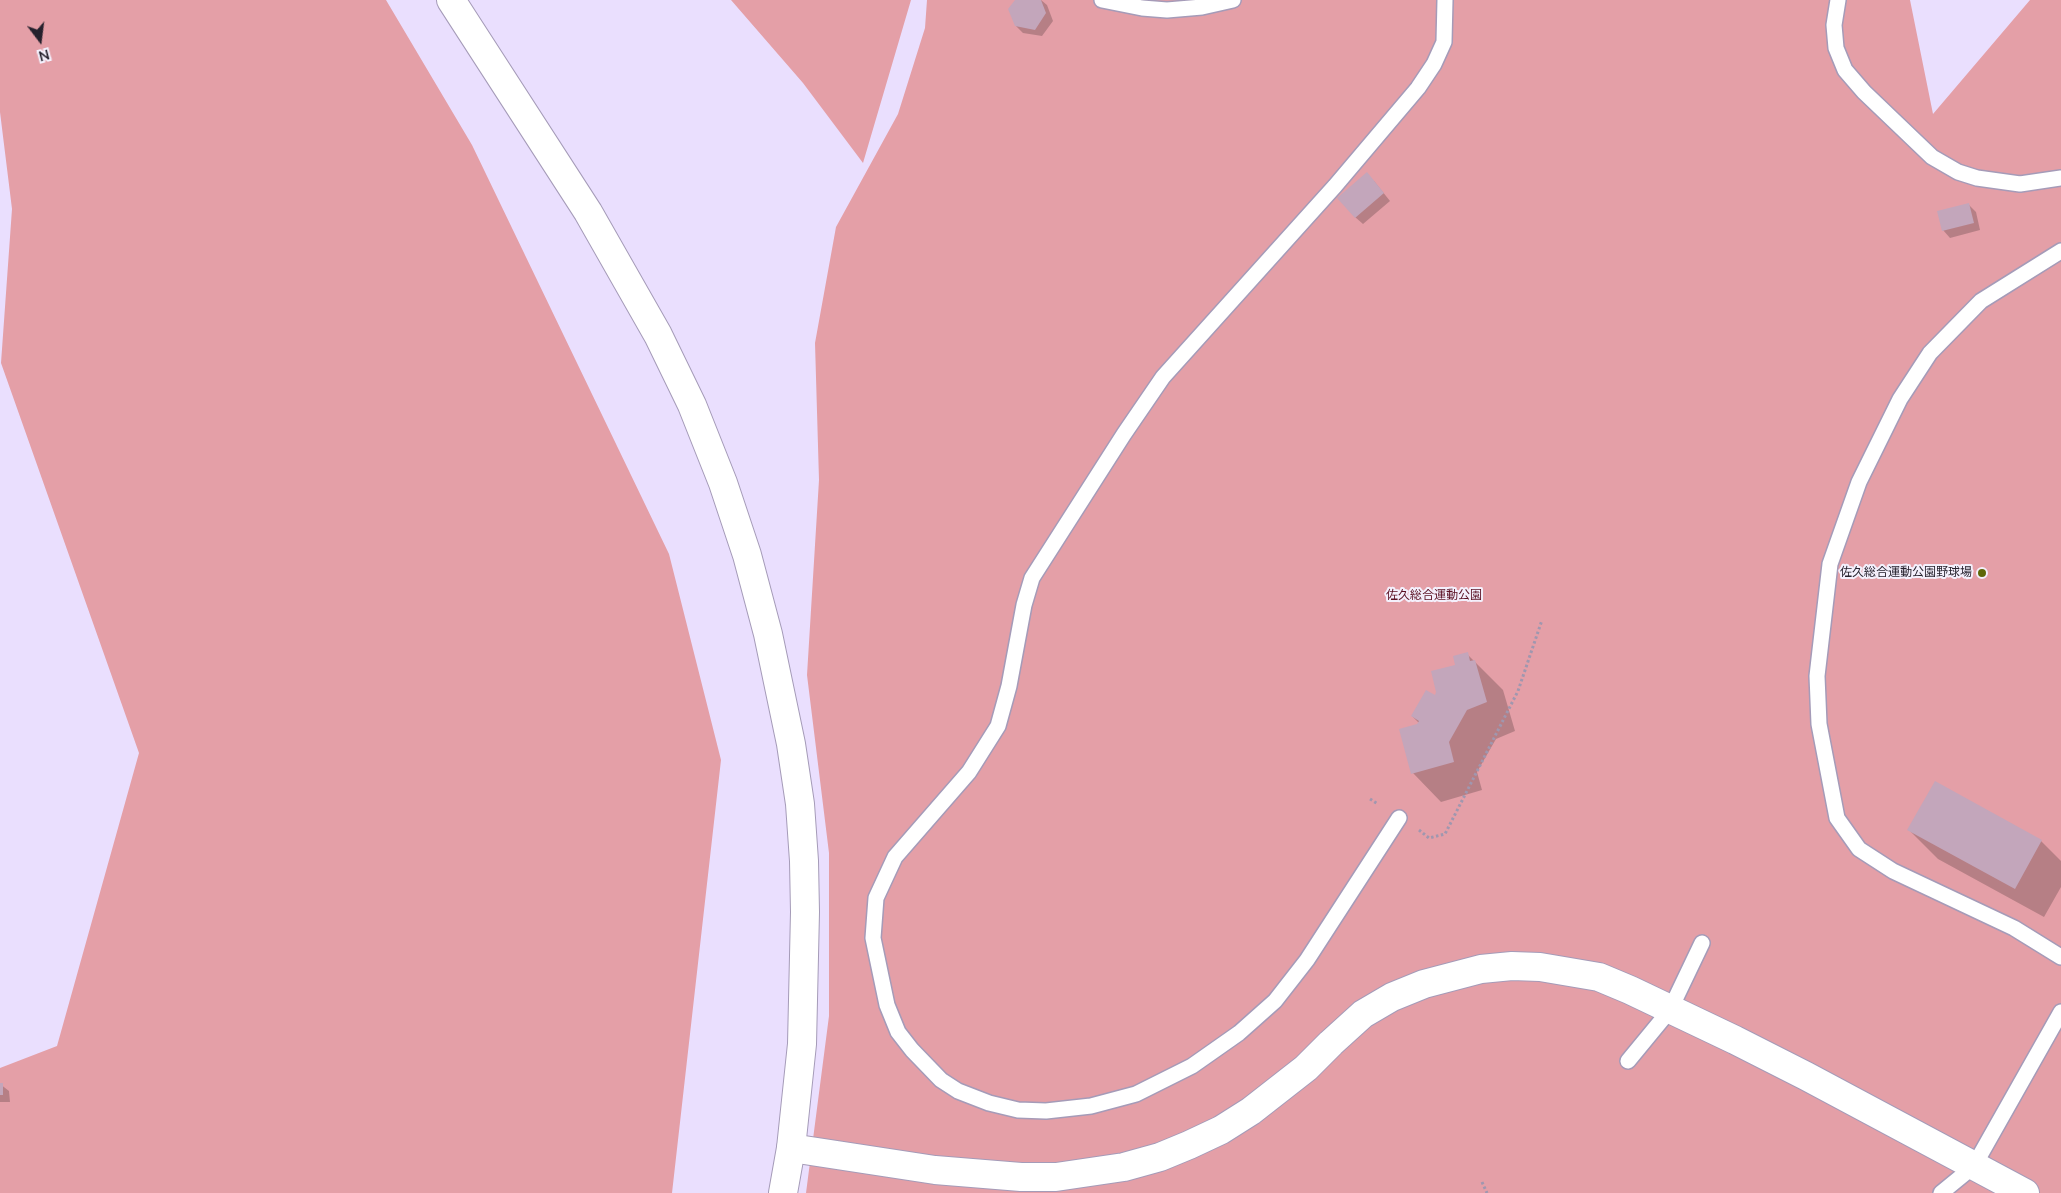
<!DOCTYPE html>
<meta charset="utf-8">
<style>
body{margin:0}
#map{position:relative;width:2061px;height:1193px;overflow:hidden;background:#eadffe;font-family:"Nunito Sans",sans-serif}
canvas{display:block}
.north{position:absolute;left:15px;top:15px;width:50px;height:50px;-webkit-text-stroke:4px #f4f0fc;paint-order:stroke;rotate:165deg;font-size:14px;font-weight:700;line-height:20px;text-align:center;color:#26212d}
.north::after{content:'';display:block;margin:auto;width:18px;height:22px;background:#26212d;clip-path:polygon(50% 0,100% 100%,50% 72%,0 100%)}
</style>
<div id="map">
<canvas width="2061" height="1193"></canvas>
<div class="north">N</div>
</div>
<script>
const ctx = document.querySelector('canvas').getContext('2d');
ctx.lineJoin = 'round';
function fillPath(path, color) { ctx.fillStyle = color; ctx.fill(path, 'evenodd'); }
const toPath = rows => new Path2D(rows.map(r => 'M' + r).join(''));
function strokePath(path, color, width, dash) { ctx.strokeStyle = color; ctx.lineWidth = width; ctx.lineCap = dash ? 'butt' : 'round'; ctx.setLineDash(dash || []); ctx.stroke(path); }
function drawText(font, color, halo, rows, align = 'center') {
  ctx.font = font + ' "Nunito Sans","Noto Sans JP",sans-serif'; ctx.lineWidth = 4; ctx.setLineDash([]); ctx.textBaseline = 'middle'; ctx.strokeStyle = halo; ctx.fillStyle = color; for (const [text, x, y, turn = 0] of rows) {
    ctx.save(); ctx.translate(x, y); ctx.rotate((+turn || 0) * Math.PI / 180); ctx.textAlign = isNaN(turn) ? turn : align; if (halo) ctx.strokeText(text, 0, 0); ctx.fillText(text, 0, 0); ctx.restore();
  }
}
fillPath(toPath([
 [0,0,386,0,472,145,669,554,721,760,672,1193,0,1193,0,1068,57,1046,139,753,1,363,12,209,0,112],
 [731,0,911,0,863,163,803,83],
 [927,0,1910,0,1933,114,2030,0,2061,0,2061,1193,806,1193,829,1016,829,853,807,675,819,480,815,343,836,227,898,114,925,28]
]), '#e49fa7');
fillPath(toPath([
 [1016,0,1041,0,1047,5,1053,21,1042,36,1023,33,1016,26],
 [1374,181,1390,201,1363,224,1355,217],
 [1969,205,1976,212,1980,230,1950,238,1943,230],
 [1467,654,1503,690,1515,731,1496,739,1477,772,1482,790,1441,802,1413,773,1419,723,1412,716,1435,697,1456,665],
 [1909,830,2041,841,2061,861,2061,887,2044,917,1938,859],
 [0,1084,9,1091,10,1102,0,1102]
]), '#0003');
fillPath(toPath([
 [1015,0,1041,0,1046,13,1035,30,1015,26,1008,9],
 [1367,172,1384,193,1355,218,1337,198],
 [1969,203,1974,223,1942,231,1937,211],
 [1468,652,1470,661,1475,660,1487,702,1467,710,1449,742,1454,762,1411,774,1399,729,1417,724,1419,721,1411,716,1426,690,1435,695,1436,692,1431,671,1455,665,1453,656],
 [1935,781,2042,840,2015,889,1907,830],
 [0,1083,3,1083,3,1095,0,1095]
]), '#c3a6bb');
const lane = toPath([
 [1102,0,1142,8,1167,10,1202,7,1233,0],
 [1838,0,1834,25,1836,48,1845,70,1864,92,1932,157,1958,172,1977,178,2020,184,2061,178],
 [2061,251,1981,301,1930,353,1900,399,1859,482,1830,564,1817,676,1819,724,1837,818,1859,849,1893,871,2014,928,2061,957],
 [1399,818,1307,960,1275,1001,1239,1033,1192,1066,1136,1094,1091,1106,1046,1111,1018,1110,989,1103,958,1091,941,1080,912,1050,898,1032,887,1005,873,938,876,898,895,857,969,772,998,726,1009,686,1024,605,1032,578,1124,434,1163,377,1335,186,1418,88,1434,64,1444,42,1445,0],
 [1628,1061,1670,1010,1702,943],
 [1941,1193,1974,1166,2061,1012]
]);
const street = toPath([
 [791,1148,935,1170,1021,1177,1056,1177,1124,1167,1160,1157,1189,1145,1221,1130,1251,1111,1306,1068,1331,1043,1363,1014,1392,997,1424,984,1481,969,1512,966,1540,967,1599,977,1630,990,1735,1040,1806,1076,2025,1193]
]);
const secondary = toPath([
 [451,0,588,212,658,335,692,405,723,483,747,555,768,634,791,744,800,804,804,861,805,912,802,1044,791,1148,783,1193]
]);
strokePath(lane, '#a59bb8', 18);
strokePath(street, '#a59bb8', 30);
strokePath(secondary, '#a59bb8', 30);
strokePath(toPath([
 [1370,799,1378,804],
 [1419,830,1429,838,1445,834,1518,691,1542,620],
 [1482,1182,1487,1193]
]), '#a097af', 3, [2.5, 2.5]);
strokePath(lane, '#fff', 15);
strokePath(street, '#fff', 28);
strokePath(secondary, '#fff', 28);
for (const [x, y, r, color] of [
 [1982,573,5,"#5e6708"]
]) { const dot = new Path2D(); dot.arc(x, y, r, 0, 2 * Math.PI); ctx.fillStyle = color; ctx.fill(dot); strokePath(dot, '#f4f0fc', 2); }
drawText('12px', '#26212d', '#f4f0fc', [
 ["佐久総合運動公園野球場",1972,573]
], 'right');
drawText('12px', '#5a1023', '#f4f0fc', [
 ["佐久総合運動公園",1434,596]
]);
</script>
